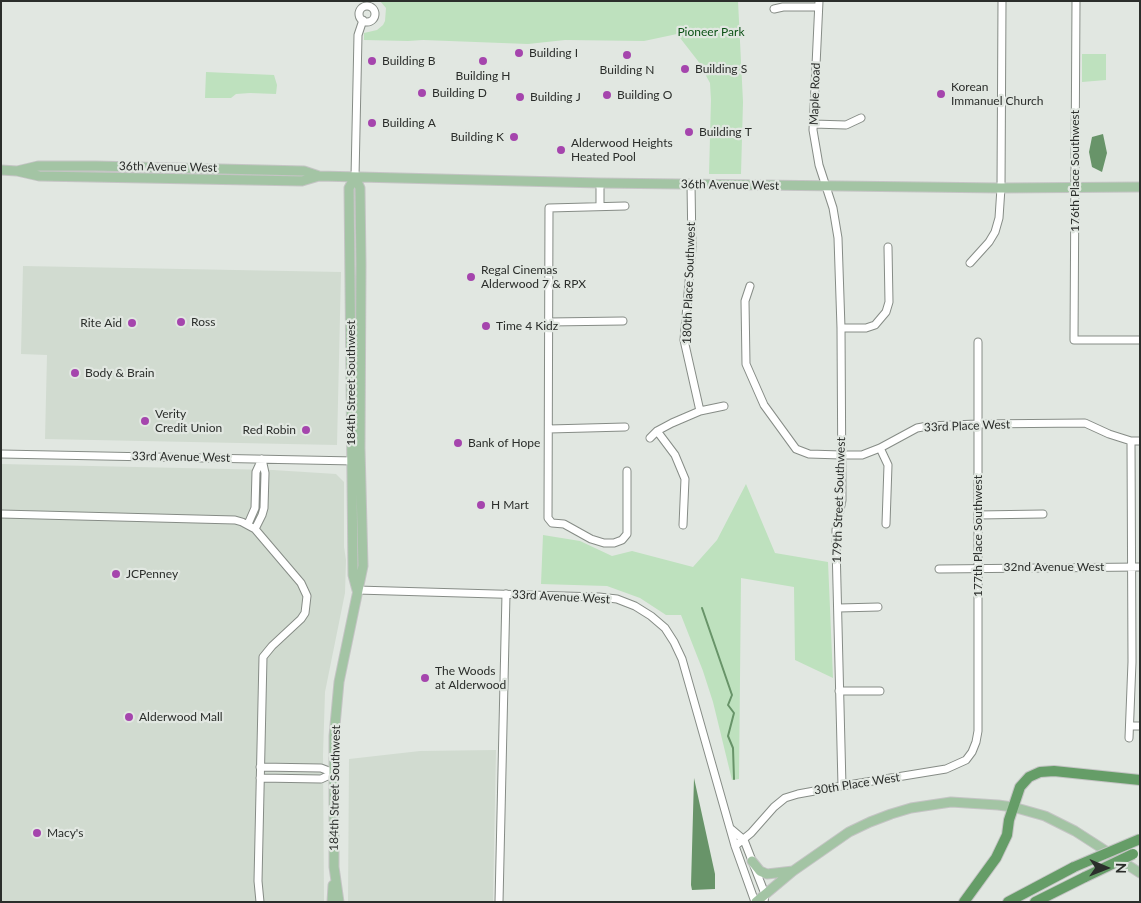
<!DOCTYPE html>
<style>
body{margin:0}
#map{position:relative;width:1141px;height:903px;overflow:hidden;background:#e1e7e1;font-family:Lato,sans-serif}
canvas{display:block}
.frame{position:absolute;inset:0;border:2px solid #2b2e2b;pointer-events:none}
.north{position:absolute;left:1081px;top:843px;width:50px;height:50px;-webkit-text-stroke:4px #e1e7e1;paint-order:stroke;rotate:91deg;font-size:14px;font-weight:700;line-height:20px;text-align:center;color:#2b2e2b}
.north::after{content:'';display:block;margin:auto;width:18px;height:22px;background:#2b2e2b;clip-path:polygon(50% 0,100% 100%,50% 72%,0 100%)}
</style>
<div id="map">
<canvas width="1141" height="903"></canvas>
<div class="frame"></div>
<div class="north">N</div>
</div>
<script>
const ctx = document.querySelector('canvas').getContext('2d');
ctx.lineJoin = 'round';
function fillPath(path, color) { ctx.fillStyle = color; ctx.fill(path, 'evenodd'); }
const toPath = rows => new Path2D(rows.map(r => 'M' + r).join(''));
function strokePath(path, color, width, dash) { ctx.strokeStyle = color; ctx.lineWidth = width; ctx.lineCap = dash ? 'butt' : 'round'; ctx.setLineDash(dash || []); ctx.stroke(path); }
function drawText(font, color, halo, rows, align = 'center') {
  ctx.font = font + ' Lato,sans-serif'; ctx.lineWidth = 4.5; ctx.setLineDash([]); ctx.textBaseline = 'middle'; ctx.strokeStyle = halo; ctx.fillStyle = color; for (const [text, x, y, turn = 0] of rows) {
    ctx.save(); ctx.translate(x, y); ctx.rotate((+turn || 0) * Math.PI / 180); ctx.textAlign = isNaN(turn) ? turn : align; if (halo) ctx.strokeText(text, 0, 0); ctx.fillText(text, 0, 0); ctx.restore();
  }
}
fillPath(toPath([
 [23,266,341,272,337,445,45,439,47,355,21,354],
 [1,464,273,470,336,474,344,482,344,547,346,560,345,593,325,692,323,755,324,902,1,902],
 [496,750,493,902,348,902,349,759,420,751]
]), '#d1dbd0');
fillPath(toPath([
 [380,1,738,1,743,102,741,174,709,174,711,100,710,83,698,61,677,34,644,41,565,40,528,44,423,40,408,41,364,40,364,33,377,30,383,25,385,21,386,8],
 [1082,54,1106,54,1106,80,1082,82],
 [206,72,274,75,277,85,276,94,250,93,236,94,231,98,205,98],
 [746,484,775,553,828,562,833,678,795,660,794,587,741,578,739,779,732,780,713,702,703,671,681,615,666,615,640,598,607,586,541,584,543,535,580,541,612,556,632,551,693,567,717,540]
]), '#bee1be');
fillPath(toPath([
 [1103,134,1107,153,1102,172,1092,167,1089,152,1092,137],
 [694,778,715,874,715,889,692,890,691,885]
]), '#689469');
strokePath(toPath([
 [702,608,732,695,728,705,734,713,728,736,733,748,734,779]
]), '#689469', 2);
const minor = toPath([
 [819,1,813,130,819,165,833,208,838,238,841,328,842,500,836,530,836,545,842,786],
 [1076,1,1074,340,1140,340],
 '359 14a8 8 0 1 1 16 0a8 8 0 1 1-16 0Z',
 [774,9,783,7,818,7],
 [813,124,846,125,861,118],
 [355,177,358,35,363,20],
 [691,184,692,248,684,340,700,411],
 [600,206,600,183],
 [625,206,549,208,548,518,552,523,564,524,591,539,604,543,614,543,622,540,627,534,627,471],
 [970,263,989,242,995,232,999,218,1001,188,1002,1],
 [750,286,745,301,746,364,764,405,796,449,809,454,841,455,862,455,880,448,917,428,928,426,977,424,1085,423,1109,434,1131,441,1140,441],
 [549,322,623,321],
 [841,328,866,328,875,325,886,312,889,302,888,247],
 [549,429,625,427],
 [657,431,675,455,685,479,683,525],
 [650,438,657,431,672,423,700,411,724,406],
 [880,448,888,465,886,524],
 [1,454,355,461],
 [1,514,235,520,242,522,255,529,301,583,307,596,305,613,301,619,272,646,263,657,258,881,260,902],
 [978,515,1043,514],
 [248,524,255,508,256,472,262,459],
 [255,529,262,515,264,508,265,473,262,459],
 [939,569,1140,567],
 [357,590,599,597,617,599,635,606,651,616,665,628,674,642,682,659,735,846,755,902],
 [839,608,878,607],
 [839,691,880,691],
 [1130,726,1140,726],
 [1129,738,1132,662,1131,441],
 [260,767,321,768,334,773],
 [260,778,321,779,334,773],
 [731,829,744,840,765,894,764,902],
 [735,846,751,833,774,807,785,798,798,794,842,786,946,769,966,760,972,752,976,742,978,731,978,342],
 [499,902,506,594]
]);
const major = toPath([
 [1,170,17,171,39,176,302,181,319,176],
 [17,171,38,166,96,166,304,171,319,176,600,183,1001,188,1140,187],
 [355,177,349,188,353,575,357,590],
 [752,861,760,871,767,874,793,871],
 [332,902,333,885],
 [339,902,334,867,334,736,339,682,363,566,360,448,361,264,360,188,355,177],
 [756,902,793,871,849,832,870,822,891,814,911,808,951,802,998,805,1013,807,1045,816,1075,831,1140,873]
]);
const highway = toPath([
 [964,902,996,858,1007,835,1009,820,1020,787,1029,777,1040,772,1054,771,1140,780],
 [1008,902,1074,867],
 [1035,902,1085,877]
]);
strokePath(minor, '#868c86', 9);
strokePath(major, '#c4c4c4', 11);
strokePath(highway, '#c4c4c4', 12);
strokePath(minor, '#fff', 7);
strokePath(major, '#a3c4a4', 9);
strokePath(highway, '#659d67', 10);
const highwayBridge = toPath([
 [1074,867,1140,839],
 [1085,877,1133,854]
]);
strokePath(highwayBridge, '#c4c4c4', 12, []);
strokePath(highwayBridge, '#659d67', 10);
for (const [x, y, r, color] of [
 [519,53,5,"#a545ad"],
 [627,55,5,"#a545ad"],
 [372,61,5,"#a545ad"],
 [483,61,5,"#a545ad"],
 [685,69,5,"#a545ad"],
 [422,93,5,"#a545ad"],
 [941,94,5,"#a545ad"],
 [607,95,5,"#a545ad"],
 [520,97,5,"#a545ad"],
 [372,123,5,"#a545ad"],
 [689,132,5,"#a545ad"],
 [514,137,5,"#a545ad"],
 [561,150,5,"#a545ad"],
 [471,277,5,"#a545ad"],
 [181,322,5,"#a545ad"],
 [132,323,5,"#a545ad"],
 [486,326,5,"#a545ad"],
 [75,373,5,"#a545ad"],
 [145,421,5,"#a545ad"],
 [306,430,5,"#a545ad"],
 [458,443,5,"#a545ad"],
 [481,505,5,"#a545ad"],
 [116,574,5,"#a545ad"],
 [425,678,5,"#a545ad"],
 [129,717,5,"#a545ad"],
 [37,833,5,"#a545ad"]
]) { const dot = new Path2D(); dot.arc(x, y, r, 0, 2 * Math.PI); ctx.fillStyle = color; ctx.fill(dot); strokePath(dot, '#e1e7e1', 2); }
drawText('12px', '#0d5217', '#e1e7e1', [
 ["Pioneer Park",711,32]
]);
drawText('12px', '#2b2e2b', '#e1e7e1', [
 ["Building I",529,53],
 ["Building B",382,61],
 ["Building S",695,69],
 ["Building N",627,70,"center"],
 ["Building H",483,76,"center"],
 ["Korean",951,87],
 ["Immanuel Church",951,101],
 ["Building D",432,93],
 ["Building O",617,95],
 ["Building J",530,97],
 ["Building A",382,123],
 ["Building T",699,132],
 ["Building K",504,137,"right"],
 ["Alderwood Heights",571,143],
 ["Heated Pool",571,157],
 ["Regal Cinemas",481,270],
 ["Alderwood 7 & RPX",481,284],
 ["Ross",191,322],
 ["Rite Aid",122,323,"right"],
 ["Time 4 Kidz",496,326],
 ["Body & Brain",85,373],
 ["Verity",155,414],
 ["Credit Union",155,428],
 ["Red Robin",296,430,"right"],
 ["Bank of Hope",468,443],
 ["H Mart",491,505],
 ["JCPenney",126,574],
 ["The Woods",435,671],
 ["at Alderwood",435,685],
 ["Alderwood Mall",139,717],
 ["Macy's",47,833]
], 'left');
drawText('12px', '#2b2e2b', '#e1e7e1', [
 ["Maple Road",815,94,-88],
 ["36th Avenue West",168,167,1],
 ["176th Place Southwest",1075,171,-90],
 ["36th Avenue West",730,185,1],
 ["180th Place Southwest",689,283,-88],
 ["184th Street Southwest",351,383,-90],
 ["33rd Place West",967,426,-2],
 ["33rd Avenue West",181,457,1],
 ["179th Street Southwest",839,500,-88],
 ["177th Place Southwest",978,536,-90],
 ["32nd Avenue West",1054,567],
 ["33rd Avenue West",561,597,3],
 ["30th Place West",857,784,-9],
 ["184th Street Southwest",335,788,-89]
]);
</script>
